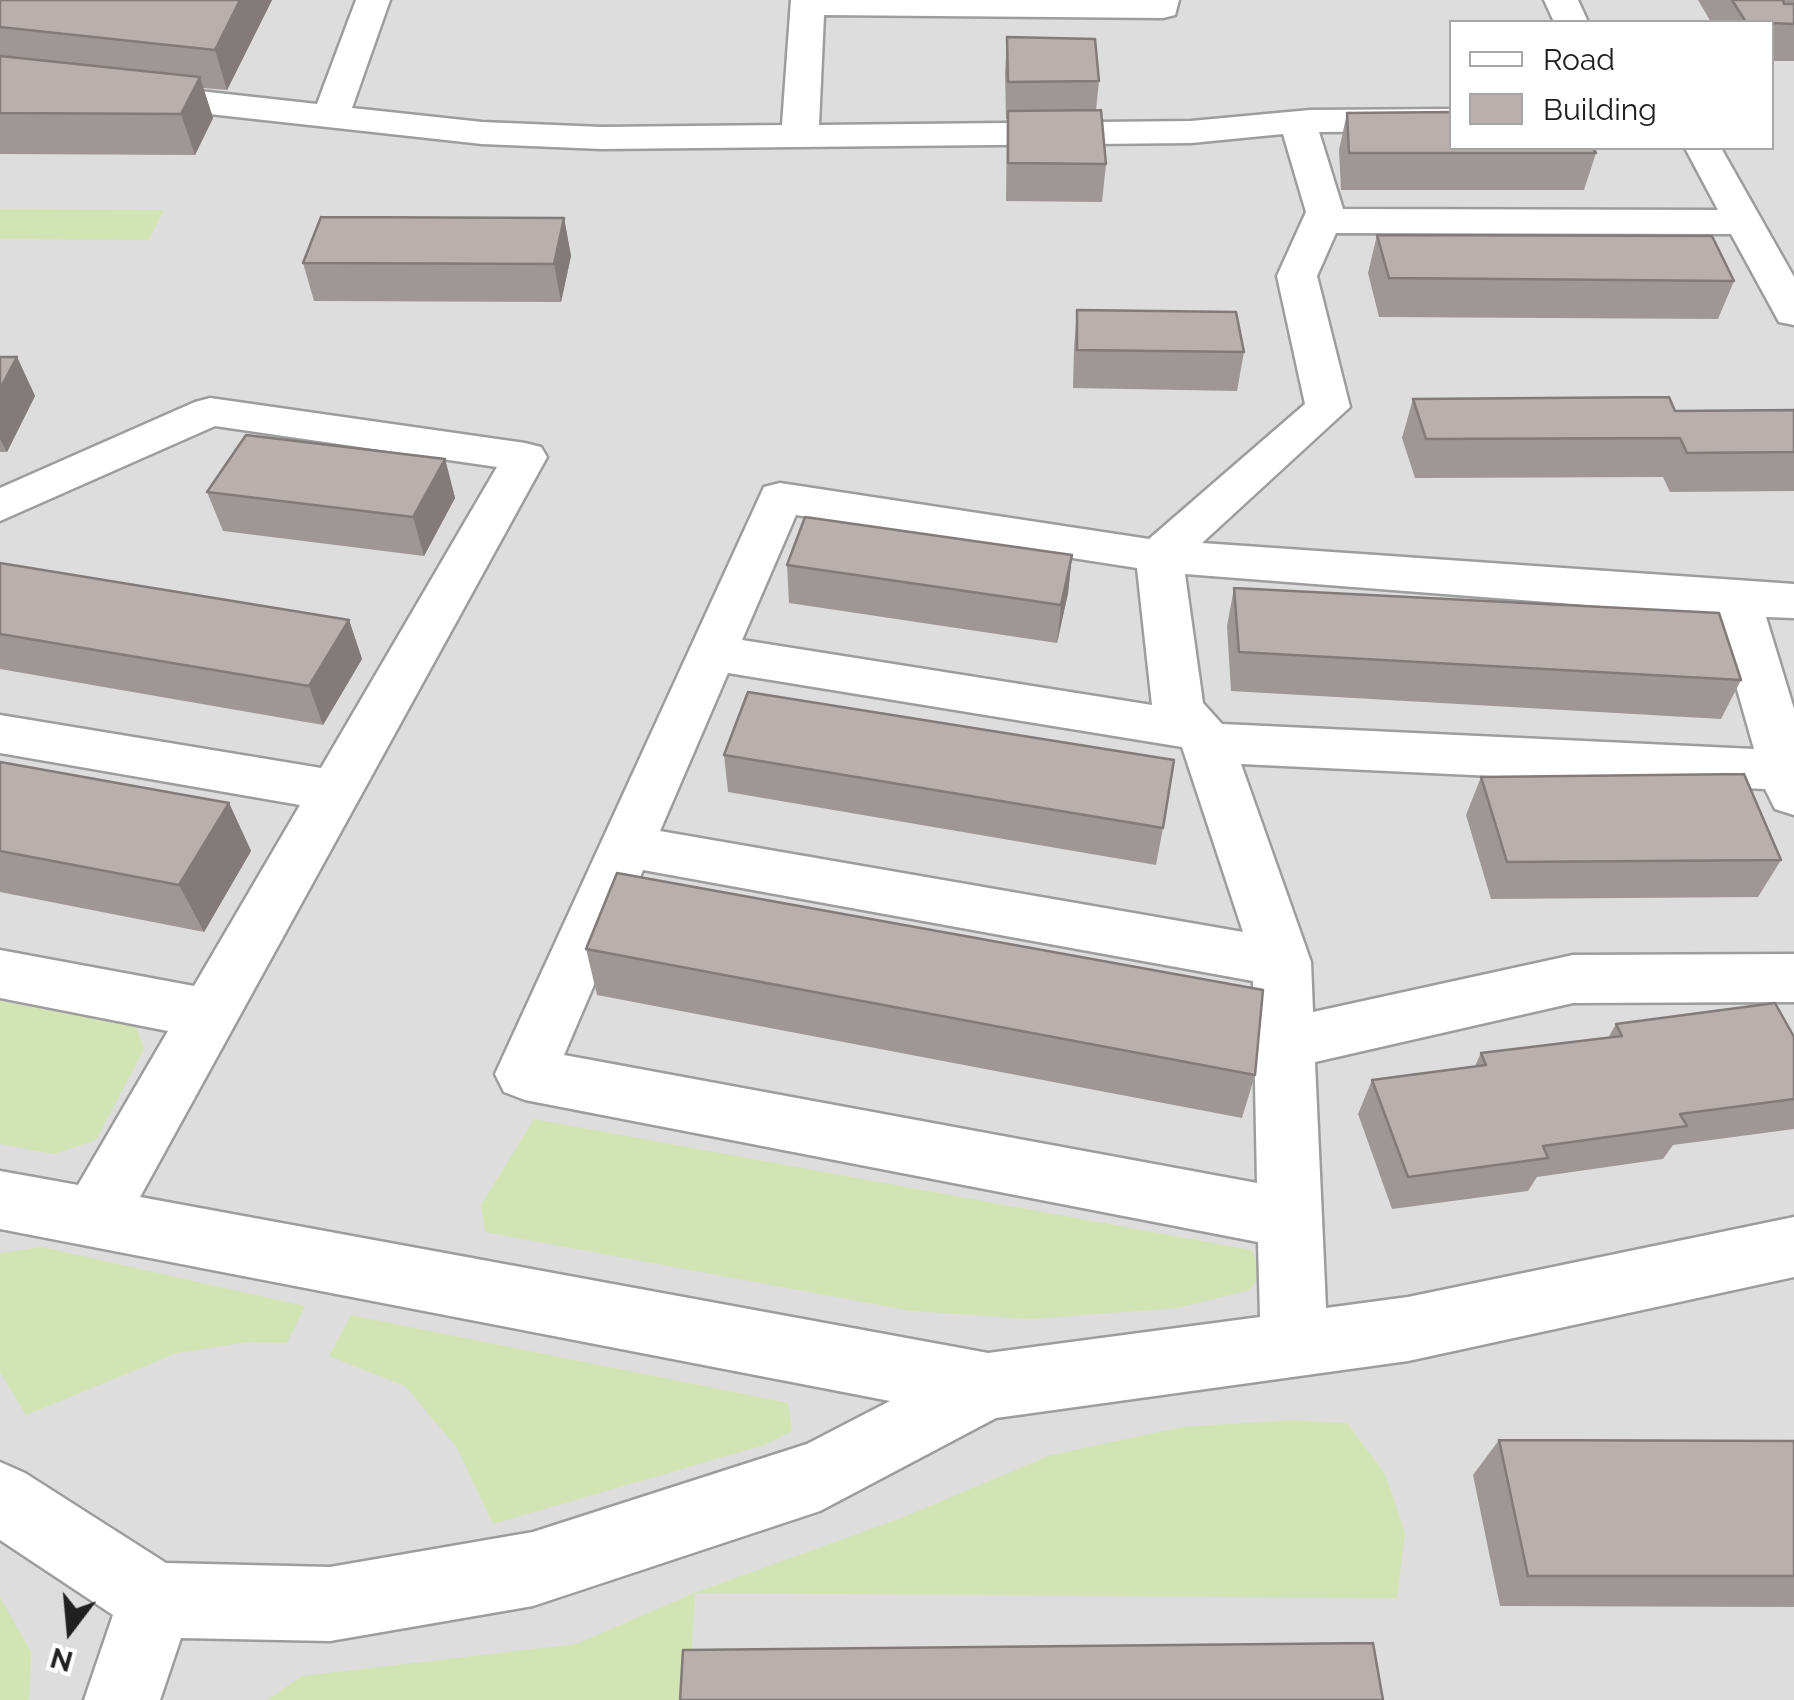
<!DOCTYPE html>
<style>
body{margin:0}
#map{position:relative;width:1794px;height:1700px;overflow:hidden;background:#f0ece8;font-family:Raleway,sans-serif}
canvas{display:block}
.legend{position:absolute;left:1449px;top:20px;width:325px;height:130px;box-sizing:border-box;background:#fff;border:2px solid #a6a6a6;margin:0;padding:12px 18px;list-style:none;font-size:30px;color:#202020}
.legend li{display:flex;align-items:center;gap:20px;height:50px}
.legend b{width:50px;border:2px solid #a6a6a6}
.north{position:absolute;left:20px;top:1580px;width:100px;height:100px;-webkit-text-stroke:8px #fff;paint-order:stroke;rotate:196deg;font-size:28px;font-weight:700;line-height:40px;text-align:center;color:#202020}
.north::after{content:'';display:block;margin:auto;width:35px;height:45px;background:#202020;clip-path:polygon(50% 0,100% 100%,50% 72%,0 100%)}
</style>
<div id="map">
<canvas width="1794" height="1700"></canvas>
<ul class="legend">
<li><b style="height:12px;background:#fff"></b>Road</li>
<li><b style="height:28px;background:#b9b0ad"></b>Building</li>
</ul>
<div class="north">N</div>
</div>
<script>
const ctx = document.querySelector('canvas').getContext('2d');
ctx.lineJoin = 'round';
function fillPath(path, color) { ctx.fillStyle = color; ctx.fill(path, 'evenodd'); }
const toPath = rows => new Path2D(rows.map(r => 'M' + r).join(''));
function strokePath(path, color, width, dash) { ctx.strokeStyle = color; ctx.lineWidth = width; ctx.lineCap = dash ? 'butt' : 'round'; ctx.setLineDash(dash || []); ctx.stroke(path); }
fillPath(toPath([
 [0,0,1794,0,1794,1700,0,1700],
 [1452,22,1772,22,1772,148,1452,148]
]), '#dedddd');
fillPath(toPath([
 [0,209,164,210,149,240,0,239],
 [0,1001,136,1027,144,1049,96,1140,54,1154,0,1144],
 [534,1119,1251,1250,1263,1272,1249,1290,1177,1308,1031,1319,912,1311,485,1232,481,1205],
 [42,1247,305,1306,287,1343,248,1342,177,1353,26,1415,0,1372,0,1253],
 [351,1315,788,1403,792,1431,764,1445,493,1524,457,1448,405,1386,329,1356],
 [1291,1420,1347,1423,1385,1474,1405,1532,1397,1598,695,1593,689,1700,267,1700,302,1676,576,1644,694,1593,901,1518,1051,1455,1182,1427],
 [0,1597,31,1652,29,1700,0,1700]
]), '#d2e4b3');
const minor = toPath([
 [356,0,390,0,352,108,482,122,602,127,782,125,791,0,1179,0,1175,15,1163,18,824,15,819,125,1191,121,1310,110,1452,109,1452,131,1319,132,1343,209,1718,210,1685,148,1721,148,1794,277,1794,325,1779,322,1731,234,1336,233,1317,276,1350,407,1202,543,1794,584,1794,618,1766,617,1794,709,1794,815,1775,809,1765,789,1241,764,1311,962,1313,1012,1573,955,1794,954,1794,1002,1573,1003,1315,1062,1326,1308,1408,1297,1794,1217,1794,1277,1408,1361,996,1418,820,1511,533,1606,330,1641,181,1638,160,1700,84,1700,113,1615,0,1540,0,1462,25,1473,166,1563,330,1567,533,1532,807,1444,890,1401,0,1229,0,1171,78,1185,168,1031,0,998,0,950,194,986,300,805,0,753,0,715,321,768,497,467,215,426,0,521,0,488,195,402,210,398,525,443,541,447,547,457,140,1197,988,1353,1260,1317,1258,1242,525,1100,504,1092,495,1074,764,487,780,483,1149,539,1305,404,1277,276,1306,212,1283,134,1191,143,602,149,482,144,0,91,0,69,317,104,356,0],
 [796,515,1137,568,1152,705,742,640,796,515],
 [1185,574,1716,615,1754,749,1222,724,1203,703,1185,574],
 [728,673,1182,747,1243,932,660,831,728,673],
 [643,870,1253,981,1257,1183,564,1055,643,870],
 [1544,0,1578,0,1588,22,1554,22,1544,0]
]);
strokePath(minor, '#9d9d9d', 5);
fillPath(minor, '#fff');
fillPath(toPath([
 [0,0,272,0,227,90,203,88,213,118,195,155,0,154],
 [1698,0,1794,0,1794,61,1772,61,1772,22,1711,22],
 [1007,37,1099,81,1096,110,1106,164,1102,202,1006,201,1007,119,1006,119,1005,74],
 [1347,113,1596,153,1584,190,1341,190,1339,150],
 [564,218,571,256,561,302,314,301,303,263],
 [1377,235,1734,281,1718,319,1379,317,1368,273],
 [1077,310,1244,352,1237,391,1073,388,1074,348],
 [0,357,17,357,35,396,7,452,0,452],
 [1413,399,1675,411,1794,410,1794,491,1670,492,1663,477,1415,478,1402,438],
 [445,459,455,498,424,556,223,531,207,492],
 [1072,555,1068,593,1057,643,789,603,787,565],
 [0,563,349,620,362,659,323,725,0,669],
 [1234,588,1741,680,1721,719,1231,691,1227,626],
 [724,755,1163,828,1156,865,728,792],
 [0,762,229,803,251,851,204,932,0,892],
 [1481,777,1781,860,1758,897,1491,899,1466,815],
 [586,949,1255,1075,1242,1118,597,995],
 [1616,1024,1794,1037,1794,1129,1673,1145,1663,1159,1537,1177,1528,1191,1392,1209,1358,1114,1372,1080,1475,1066,1481,1053,1608,1038],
 [1499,1440,1794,1441,1794,1607,1500,1606,1473,1475]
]), '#9f9795');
fillPath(toPath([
 [240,0,272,0,227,90,215,50],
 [200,77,213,118,195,155,181,114],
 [564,218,571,256,561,302,554,264],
 [17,357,35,396,7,452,0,439,0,389],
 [445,459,455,498,424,556,413,517],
 [1072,555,1068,593,1057,643,1061,605],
 [349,620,362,659,323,725,309,686],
 [229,803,251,851,204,932,179,885]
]), '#827b79');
const building = toPath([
 [0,0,240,0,215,50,0,27,0,0],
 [1732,0,1783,0,1784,4,1794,4,1794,24,1746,22,1732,0],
 [1007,37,1095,39,1099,81,1008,82,1007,37],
 [0,56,200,77,181,114,0,113,0,56],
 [1101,110,1106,164,1008,163,1008,111,1101,110],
 [1452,112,1452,148,1593,148,1596,153,1349,153,1347,113,1452,112],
 [321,217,564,218,554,264,303,263,321,217],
 [1377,235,1712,236,1734,281,1389,278,1377,235],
 [1077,310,1236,312,1244,352,1077,350,1077,310],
 [0,357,17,357,0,389,0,357],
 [1669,397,1675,411,1794,410,1794,452,1687,453,1680,438,1426,439,1413,399,1669,397],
 [246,435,445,459,413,517,207,492,246,435],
 [805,517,1072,555,1061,605,787,565,805,517],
 [0,563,349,620,309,686,0,634,0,563],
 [1234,588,1719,613,1741,680,1239,652,1234,588],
 [748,692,1174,760,1163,828,724,755,748,692],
 [0,762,229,803,179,885,0,851,0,762],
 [1744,774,1781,860,1507,862,1481,777,1744,774],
 [617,873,1263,990,1255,1075,586,949,617,873],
 [1775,1003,1794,1037,1794,1099,1680,1114,1687,1126,1543,1146,1548,1158,1408,1177,1372,1080,1486,1065,1481,1053,1622,1036,1616,1024,1775,1003],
 [1499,1440,1794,1441,1794,1576,1528,1576,1499,1440],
 [1373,1643,1383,1700,680,1700,683,1650,1373,1643]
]);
fillPath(building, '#b9b0ad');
strokePath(building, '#827b79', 2.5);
</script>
